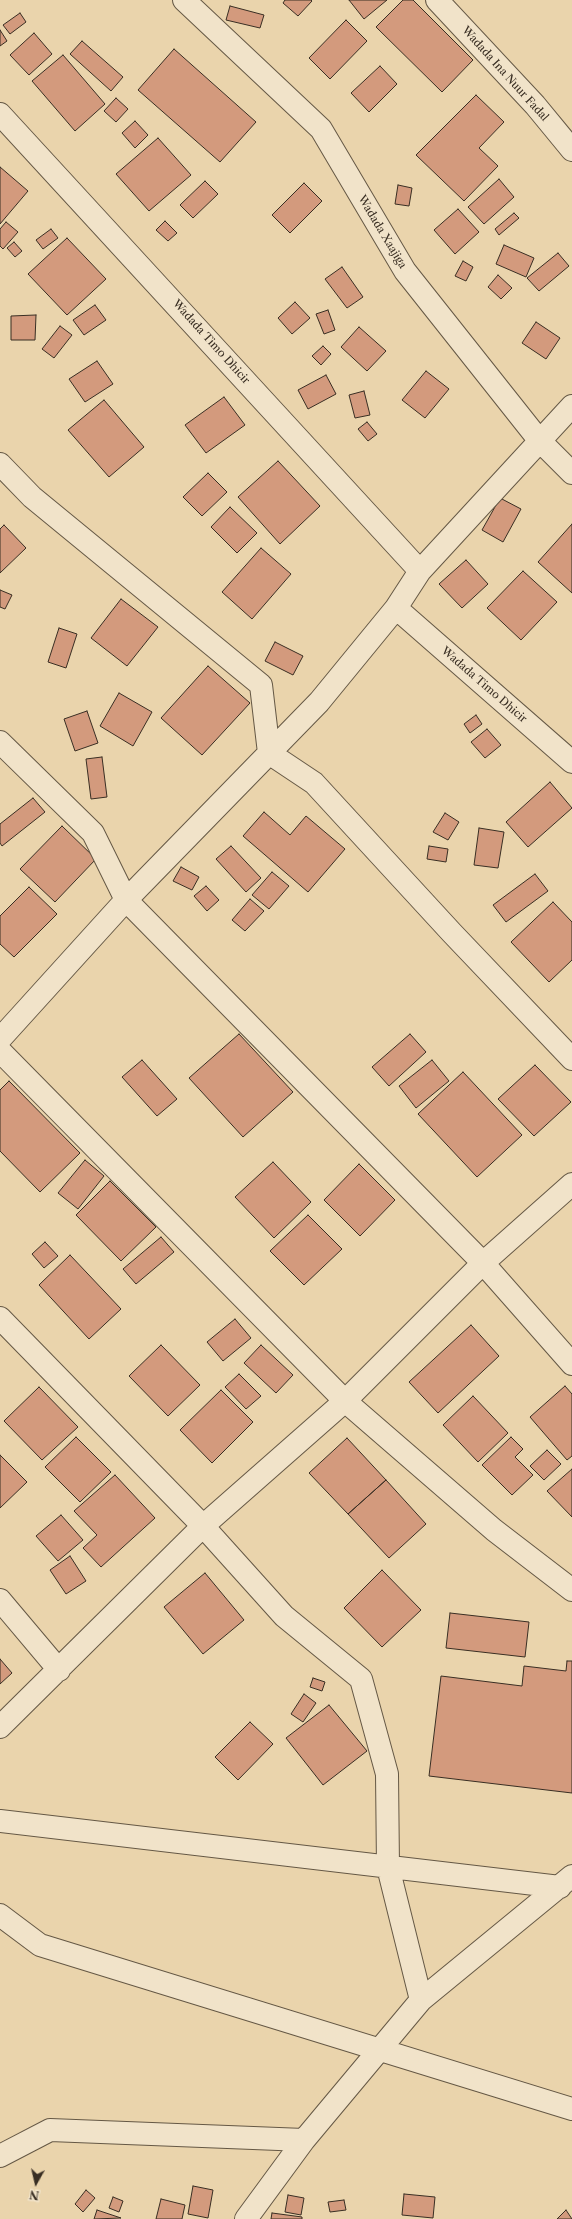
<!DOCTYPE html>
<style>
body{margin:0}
#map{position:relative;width:572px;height:2219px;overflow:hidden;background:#ead4ac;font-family:"Libre Caslon Text",serif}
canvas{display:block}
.north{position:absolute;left:16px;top:2163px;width:40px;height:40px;-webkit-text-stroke:3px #f1e3c9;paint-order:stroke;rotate:188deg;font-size:11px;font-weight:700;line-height:16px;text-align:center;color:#392e23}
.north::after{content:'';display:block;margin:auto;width:14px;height:18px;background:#392e23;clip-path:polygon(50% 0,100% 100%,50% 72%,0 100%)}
</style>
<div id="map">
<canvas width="572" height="2219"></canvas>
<div class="north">N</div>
</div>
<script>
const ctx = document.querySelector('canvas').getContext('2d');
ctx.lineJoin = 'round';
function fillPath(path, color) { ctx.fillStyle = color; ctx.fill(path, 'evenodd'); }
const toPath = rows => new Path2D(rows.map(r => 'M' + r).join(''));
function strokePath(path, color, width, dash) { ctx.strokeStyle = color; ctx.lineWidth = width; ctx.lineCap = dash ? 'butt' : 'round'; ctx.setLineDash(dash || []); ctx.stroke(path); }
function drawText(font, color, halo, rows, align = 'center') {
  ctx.font = font + ' "Libre Caslon Text",serif'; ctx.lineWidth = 3.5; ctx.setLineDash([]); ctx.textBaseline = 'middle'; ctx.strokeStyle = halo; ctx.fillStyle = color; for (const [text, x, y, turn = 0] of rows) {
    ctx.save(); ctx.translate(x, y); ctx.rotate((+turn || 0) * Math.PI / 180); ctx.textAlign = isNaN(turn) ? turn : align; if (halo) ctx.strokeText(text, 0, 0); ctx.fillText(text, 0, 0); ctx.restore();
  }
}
const building = toPath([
 [285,0,311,0,312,1,298,16,283,3,285,0],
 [349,0,387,0,364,19,349,0],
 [403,0,413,0,473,60,442,92,376,27,403,0],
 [230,6,264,15,260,28,226,20,230,6],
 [20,13,26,22,10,34,3,25,20,13],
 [346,20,367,41,330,79,309,58,346,20],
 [0,30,7,41,0,46,0,30],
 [34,33,52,54,29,75,10,55,34,33],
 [82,41,123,77,111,91,70,54,82,41],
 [174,49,256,122,220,162,138,90,174,49],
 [63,55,105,104,75,131,32,81,63,55],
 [380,66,397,84,369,112,351,93,380,66],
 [476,95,504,122,479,148,498,166,464,201,416,155,476,95],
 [116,98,128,109,116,122,104,111,116,98],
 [135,121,148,135,135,148,122,133,135,121],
 [158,138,191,175,149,211,116,174,158,138],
 [0,167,28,191,0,224,0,167],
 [499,179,514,197,484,224,468,207,499,179],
 [205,181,218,194,193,218,180,205,205,181],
 [304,183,322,201,290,233,272,215,304,183],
 [398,185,412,188,409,206,395,204,398,185],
 [458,209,479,232,455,254,434,230,458,209],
 [514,213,519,218,499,235,495,229,514,213],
 [165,221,177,233,168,241,156,230,165,221],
 [6,222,18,232,3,249,0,246,0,229,6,222],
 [51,229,58,238,43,249,36,240,51,229],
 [67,238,106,279,67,315,28,274,67,238],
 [14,242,22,251,15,257,7,248,14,242],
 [504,245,534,258,526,277,496,264,504,245],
 [558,253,569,266,539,291,527,278,558,253],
 [463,261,473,267,466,281,455,276,463,261],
 [342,267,363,297,347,308,325,279,342,267],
 [498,275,512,288,501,299,488,287,498,275],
 [295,302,310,318,292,334,278,318,295,302],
 [95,305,106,320,84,335,73,320,95,305],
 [328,310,335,330,324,334,316,314,328,310],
 [36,315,35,340,11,340,11,316,36,315],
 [536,322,560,338,546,359,522,343,536,322],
 [60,326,72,335,54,358,42,349,60,326],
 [359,327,386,351,367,371,341,347,359,327],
 [323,346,331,354,321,365,312,356,323,346],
 [97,361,113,384,85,402,69,379,97,361],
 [426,371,449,389,425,418,402,400,426,371],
 [326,375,336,394,308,409,298,390,326,375],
 [364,391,370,415,355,418,349,395,364,391],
 [224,397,245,425,206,453,185,425,224,397],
 [104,400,144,447,109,477,68,430,104,400],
 [367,422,377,434,368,441,358,429,367,422],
 [278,461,320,506,280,544,238,497,278,461],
 [208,473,227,492,202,516,183,497,208,473],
 [500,498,521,509,503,542,482,530,500,498],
 [230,507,257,533,237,553,211,527,230,507],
 [572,524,572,593,538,562,572,524],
 [4,525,26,548,0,573,0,529,4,525],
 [261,548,291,574,252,619,222,592,261,548],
 [466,560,488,584,462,608,439,584,466,560],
 [523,571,557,602,521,640,487,608,523,571],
 [0,590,12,595,5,609,0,607,0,590],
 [121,599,158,627,127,666,91,638,121,599],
 [59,628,77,634,66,668,48,662,59,628],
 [275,642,303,656,293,675,265,661,275,642],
 [208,666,250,703,202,755,161,718,208,666],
 [119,693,152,712,133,746,100,726,119,693],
 [87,711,98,743,75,751,64,719,87,711],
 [476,715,482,724,470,733,464,724,476,715],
 [487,729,501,745,485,758,471,742,487,729],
 [102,757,107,797,91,799,86,759,102,757],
 [550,782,572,808,528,847,506,822,550,782],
 [33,798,45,812,2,846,0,843,0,824,33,798],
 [264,812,290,835,306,816,345,849,308,892,243,836,264,812],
 [445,813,459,822,448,840,433,832,445,813],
 [62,826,96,859,55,902,20,869,62,826],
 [479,828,504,832,498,868,474,865,479,828],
 [231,846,261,878,246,892,216,859,231,846],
 [429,846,448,849,446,862,427,859,429,846],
 [181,867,199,877,192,890,173,881,181,867],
 [272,872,289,886,269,909,252,895,272,872],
 [535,874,548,891,506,922,493,905,535,874],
 [206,886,219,900,207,911,194,896,206,886],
 [29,887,57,914,14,957,0,944,0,916,29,887],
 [250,899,264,911,245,931,232,920,250,899],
 [553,902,572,922,572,960,549,982,511,942,553,902],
 [239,1034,293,1092,243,1137,189,1078,239,1034],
 [410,1034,426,1052,389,1086,372,1067,410,1034],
 [142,1060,177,1099,157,1116,122,1077,142,1060],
 [432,1060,449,1081,416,1108,399,1086,432,1060],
 [535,1065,571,1102,534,1136,498,1099,535,1065],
 [463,1072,522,1135,477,1177,418,1114,463,1072],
 [9,1081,80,1153,40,1192,0,1151,0,1090,9,1081],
 [85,1160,104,1176,78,1209,58,1193,85,1160],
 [273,1162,311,1202,274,1238,235,1197,273,1162],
 [359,1164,395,1200,360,1236,324,1200,359,1164],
 [110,1181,156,1227,121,1261,76,1215,110,1181],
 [308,1215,342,1249,304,1285,270,1251,308,1215],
 [161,1237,174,1252,136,1284,123,1269,161,1237],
 [45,1242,58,1256,44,1268,32,1254,45,1242],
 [70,1255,121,1309,89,1339,39,1285,70,1255],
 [235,1319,251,1338,223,1361,207,1342,235,1319],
 [471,1325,499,1356,438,1413,409,1382,471,1325],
 [161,1345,200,1385,168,1416,129,1376,161,1345],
 [261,1345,293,1375,276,1393,244,1363,261,1345],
 [239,1374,261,1396,246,1409,225,1387,239,1374],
 [565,1386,572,1394,572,1456,567,1460,530,1417,565,1386],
 [39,1387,78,1427,42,1460,4,1421,39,1387],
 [221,1390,253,1422,212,1463,180,1430,221,1390],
 [473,1396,508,1433,478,1462,443,1425,473,1396],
 [76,1437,111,1472,80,1502,45,1467,76,1437],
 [511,1437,523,1449,515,1457,533,1475,512,1495,482,1465,511,1437],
 [347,1438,386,1480,348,1514,309,1473,347,1438],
 [547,1450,561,1464,544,1480,530,1466,547,1450],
 [0,1455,27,1482,0,1508,0,1455],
 [572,1469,572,1517,547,1491,572,1469],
 [115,1475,155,1518,101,1567,83,1548,97,1535,74,1511,115,1475],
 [386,1480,426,1524,389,1558,348,1514,386,1480],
 [61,1515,83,1540,58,1561,36,1536,61,1515],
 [70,1556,86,1581,66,1594,50,1570,70,1556],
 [382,1570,421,1610,382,1647,344,1608,382,1570],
 [205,1573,244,1620,203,1654,164,1607,205,1573],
 [450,1613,529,1622,525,1657,446,1648,450,1613],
 [0,1659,12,1673,0,1684,0,1659],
 [567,1661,572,1661,572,1793,429,1776,441,1676,522,1686,524,1666,566,1671,567,1661],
 [313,1678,325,1682,322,1691,310,1687,313,1678],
 [304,1694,316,1703,303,1722,291,1714,304,1694],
 [329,1705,367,1751,323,1785,286,1738,329,1705],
 [250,1722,273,1744,238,1780,215,1757,250,1722],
 [193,2186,213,2190,208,2218,188,2214,193,2186],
 [86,2190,95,2198,83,2212,75,2204,86,2190],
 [404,2194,435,2197,433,2218,402,2215,404,2194],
 [288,2195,304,2198,301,2215,285,2212,288,2195],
 [113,2197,123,2201,119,2212,109,2208,113,2197],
 [161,2199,185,2205,182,2219,156,2219,161,2199],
 [344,2200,346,2210,330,2212,328,2202,344,2200],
 [97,2210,121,2218,94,2219,97,2210],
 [566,2210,572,2219,557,2219,566,2210],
 [272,2213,302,2217,302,2219,271,2219,272,2213]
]);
fillPath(building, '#d39a7d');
strokePath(building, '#392e23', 1);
const minor = toPath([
 [184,0,321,129,405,271,539,440,572,473],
 [437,0,535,105,572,150],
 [0,114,420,571],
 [0,464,32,497,261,685,269,753,314,783,452,933,572,1059],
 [396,608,572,762],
 [0,742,93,833,126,900,483,1263,572,1364],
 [0,1039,126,900,319,702,396,608,420,571,572,406],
 [0,1051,345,1401,494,1530,572,1590],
 [0,1318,203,1526,284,1616,361,1679,387,1774,388,1867,421,2000],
 [0,1600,59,1670],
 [0,1727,203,1526,345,1401,483,1263,572,1184],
 [0,1821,560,1887],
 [0,1915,40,1945,572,2109],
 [0,2156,50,2130,304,2140],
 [246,2219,304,2140,421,2000,572,1876]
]);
strokePath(minor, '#655845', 24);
strokePath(minor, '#f1e3c9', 22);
drawText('11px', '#392e23', '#f1e3c9', [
 ["Wadada Ina Nuur Fadal",505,74,48],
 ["Wadada Xaajiga",382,232,59],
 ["Wadada Timo Dhicir",211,342,48],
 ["Wadada Timo Dhicir",484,685,41]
]);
</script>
